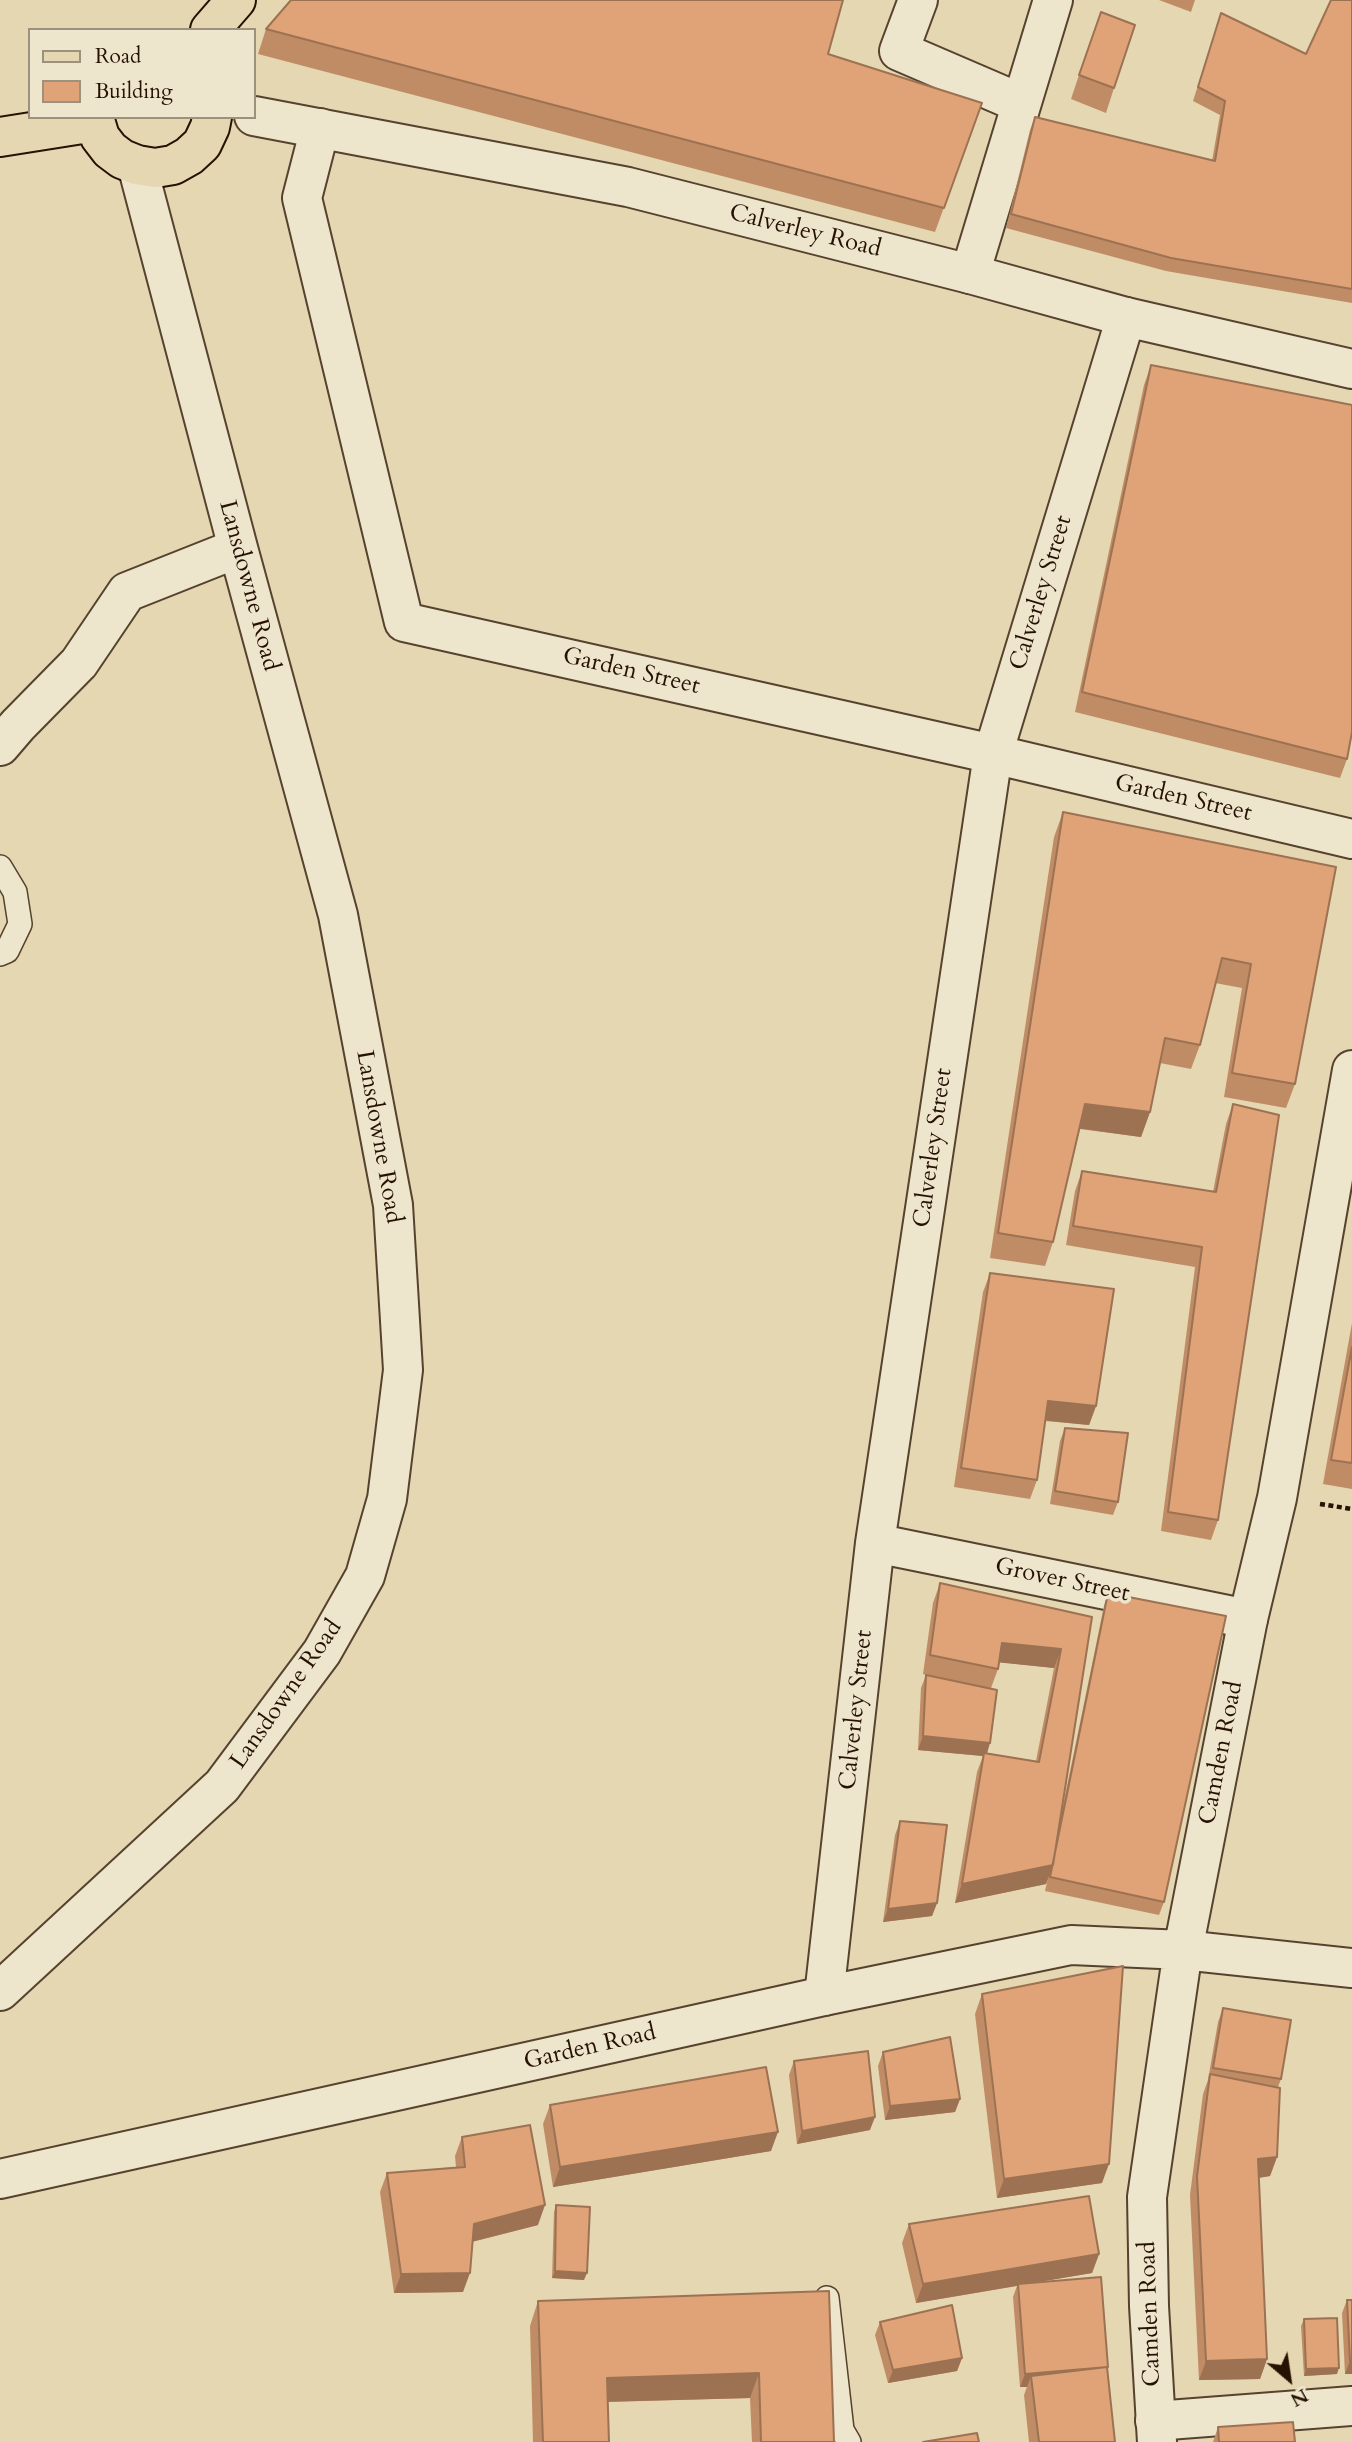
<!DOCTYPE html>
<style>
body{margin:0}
#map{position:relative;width:1352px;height:2442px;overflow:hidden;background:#e4d7b1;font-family:Cardo,serif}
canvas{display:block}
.legend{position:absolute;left:28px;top:28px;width:228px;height:91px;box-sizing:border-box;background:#ede5cc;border:2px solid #9d907c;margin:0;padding:9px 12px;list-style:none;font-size:21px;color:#261103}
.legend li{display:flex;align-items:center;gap:14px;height:35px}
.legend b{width:35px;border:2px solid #9d907c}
.north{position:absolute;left:1254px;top:2344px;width:70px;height:70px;-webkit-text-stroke:5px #ede5cc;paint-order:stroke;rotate:151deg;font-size:19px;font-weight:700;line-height:28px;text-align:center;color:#261103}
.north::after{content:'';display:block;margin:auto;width:24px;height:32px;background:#261103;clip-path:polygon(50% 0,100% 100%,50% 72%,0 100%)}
</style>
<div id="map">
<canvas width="1352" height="2442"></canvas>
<ul class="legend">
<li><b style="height:9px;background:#e4d7b1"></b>Road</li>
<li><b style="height:19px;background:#dfa377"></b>Building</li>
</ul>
<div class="north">N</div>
</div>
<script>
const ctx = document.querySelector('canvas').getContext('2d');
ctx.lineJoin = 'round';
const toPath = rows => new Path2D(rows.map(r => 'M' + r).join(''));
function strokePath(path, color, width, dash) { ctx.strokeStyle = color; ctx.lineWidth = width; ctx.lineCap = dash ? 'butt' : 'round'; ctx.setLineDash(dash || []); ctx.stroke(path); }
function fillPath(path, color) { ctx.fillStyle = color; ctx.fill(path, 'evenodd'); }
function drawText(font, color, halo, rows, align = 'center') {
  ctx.font = font + ' Cardo,serif'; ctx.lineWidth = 7; ctx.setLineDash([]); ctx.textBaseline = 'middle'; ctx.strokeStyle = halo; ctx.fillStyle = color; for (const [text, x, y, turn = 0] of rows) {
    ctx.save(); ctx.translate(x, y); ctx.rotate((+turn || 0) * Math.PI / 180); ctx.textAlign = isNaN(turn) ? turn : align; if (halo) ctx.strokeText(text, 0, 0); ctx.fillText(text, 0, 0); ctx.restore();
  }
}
const service = toPath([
 [0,867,15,892,20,924,7,951,0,954],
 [827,2298,842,2430,849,2442]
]);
const minor = toPath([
 [918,0,899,51,1020,103],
 [320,128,302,198,404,622,993,754,1352,839],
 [970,274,1053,0],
 [0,746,18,725,79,663,127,592,238,548],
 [875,1543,1248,1619],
 [0,1991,222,1786,322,1652,365,1576,387,1499,403,1370,393,1205,338,915,238,548,137,165],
 [824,1996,875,1543,993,754,1126,317],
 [1155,2421,1352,2406]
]);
const tertiary = toPath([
 [254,116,628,187,970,274,1126,317,1352,369],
 [0,2179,824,1996,1071,1945,1183,1950,1352,1968],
 [1157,2442,1149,2306,1147,2197,1183,1950,1248,1619,1277,1498,1352,1070]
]);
const primary = toPath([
 [210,30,236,0],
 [94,117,100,137,110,150,122,159,137,165,155,168,173,165,189,156,202,144,210,127,212,117],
 [0,137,95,122]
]);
strokePath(service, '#56422e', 26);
strokePath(minor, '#56422e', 42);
strokePath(tertiary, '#56422e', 42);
strokePath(primary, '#261103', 42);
strokePath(toPath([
 [1320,1504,1352,1509]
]), '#261103', 4.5, [5, 3.5]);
strokePath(service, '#ede5cc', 23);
strokePath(minor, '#ede5cc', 38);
strokePath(tertiary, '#ede5cc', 38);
strokePath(primary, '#e4d7b1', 38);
fillPath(toPath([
 [1159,0,1195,0,1191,12],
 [1352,0,1352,303,1166,271,1006,228,1030,130,1035,117,1212,161,1220,115,1193,101,1221,13,1306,54],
 [266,29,828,54,982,103,935,232,258,54],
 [1092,36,1114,88,1106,113,1071,99],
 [1151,365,1347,759,1340,778,1075,712,1144,385],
 [1063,812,1336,867,1295,1084,1286,1108,1224,1097,1242,988,1215,983,1200,1045,1191,1069,1160,1063,1150,1112,1141,1137,1080,1129,1053,1242,1045,1266,990,1258,1054,837],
 [1233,1104,1218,1520,1211,1540,1161,1531,1195,1267,1066,1245,1075,1191,1082,1171,1213,1192,1226,1124],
 [990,1273,1096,1406,1089,1425,1045,1421,1037,1480,1030,1499,954,1487,983,1292],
 [1352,1323,1352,1489,1323,1484],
 [1065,1428,1118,1502,1113,1515,1050,1504,1060,1441],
 [940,1583,1092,1617,1060,1820,1104,1606,1108,1593,1164,1902,1159,1915,1045,1891,1048,1878,1046,1884,955,1903,977,1772,983,1756,918,1750,921,1688,926,1675,923,1674,933,1603],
 [999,1662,1054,1668,1036,1761,987,1753,991,1688,998,1669],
 [900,1821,937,1903,932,1916,883,1922,895,1835],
 [982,1994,1102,2183,997,2198,975,2014],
 [1223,2008,1281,2079,1278,2087,1277,2157,1270,2176,1259,2178,1267,2359,1260,2379,1199,2380,1190,2195,1203,2094,1208,2080,1218,2022],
 [883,2052,960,2099,955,2112,885,2120,878,2066],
 [794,2061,870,2130,797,2144,789,2075],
 [550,2105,771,2151,553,2187,543,2124],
 [462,2137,538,2225,472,2242,463,2292,394,2293,380,2192,387,2173,456,2167,455,2156],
 [556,2205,584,2280,552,2278,554,2212],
 [909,2224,1099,2254,1092,2273,1037,2282,1107,2371,1115,2442,1029,2442,1024,2395,1027,2387,1020,2387,1013,2297,1017,2286,916,2303,902,2243],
 [829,2291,834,2442,752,2442,750,2398,608,2402,609,2442,533,2442,530,2326,538,2301],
 [1347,2300,1352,2300,1352,2374,1345,2374,1342,2313],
 [1304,2319,1337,2374,1304,2376,1301,2326],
 [880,2322,962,2358,957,2371,888,2383,875,2335],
 [1218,2427,1295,2442,1213,2442]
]), '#c08c66');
fillPath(toPath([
 [1085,1104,1150,1112,1141,1137,1076,1128],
 [1048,1401,1096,1406,1089,1425,1041,1420],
 [1002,1643,1061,1649,1054,1668,995,1662],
 [923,1736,990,1743,986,1757,984,1753,983,1756,918,1750],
 [1053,1865,1046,1884,955,1903,962,1884],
 [937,1903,932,1916,883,1922,888,1909],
 [960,2099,955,2112,885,2120,890,2106],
 [875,2117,870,2130,797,2144,802,2131],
 [778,2132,771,2151,553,2187,560,2167],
 [1277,2157,1270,2176,1251,2179,1258,2159],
 [1109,2164,1102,2183,997,2198,1004,2179],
 [545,2205,538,2225,467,2243,474,2224],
 [1099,2254,1092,2273,916,2303,923,2284],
 [555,2271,587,2273,584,2280,552,2278],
 [470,2273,463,2292,394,2293,401,2274],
 [962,2358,957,2371,888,2383,893,2370],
 [1267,2359,1260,2379,1199,2380,1206,2361],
 [1350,2361,1352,2361,1352,2374,1345,2374],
 [1108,2367,1104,2380,1031,2376,1027,2387,1020,2387,1025,2374],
 [1339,2368,1337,2374,1304,2376,1306,2369],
 [759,2373,750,2398,598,2402,607,2378]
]), '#9c7253');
const building = toPath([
 [291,0,843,0,828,54,982,103,944,208,266,29,291,0],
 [1331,0,1352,0,1352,289,1171,258,1011,214,1035,117,1215,161,1225,101,1198,87,1221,13,1306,54,1331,0],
 [1101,12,1135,25,1114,88,1079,75,1101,12],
 [1151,365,1352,405,1352,732,1347,759,1082,692,1151,365],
 [1063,812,1336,867,1295,1084,1232,1073,1251,964,1222,958,1200,1045,1165,1038,1150,1112,1085,1104,1053,1242,998,1233,1063,812],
 [1233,1104,1279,1115,1218,1520,1168,1512,1202,1247,1073,1226,1082,1171,1216,1192,1233,1104],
 [990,1273,1114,1289,1096,1406,1048,1401,1037,1480,961,1468,990,1273],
 [1352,1347,1352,1463,1331,1460,1352,1347],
 [1065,1428,1128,1433,1118,1502,1055,1491,1065,1428],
 [940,1583,1092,1617,1053,1865,962,1884,984,1753,1039,1762,1061,1649,1002,1643,998,1669,930,1655,940,1583],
 [1108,1593,1226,1616,1164,1902,1050,1877,1108,1593],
 [926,1675,997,1690,990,1743,923,1736,926,1675],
 [900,1821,947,1825,937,1903,888,1909,900,1821],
 [1123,1966,1109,2164,1004,2179,982,1994,1123,1966],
 [1223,2008,1291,2020,1281,2079,1213,2068,1223,2008],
 [950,2037,960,2099,890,2106,883,2052,950,2037],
 [868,2051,875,2117,802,2131,794,2061,868,2051],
 [766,2067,778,2132,560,2167,550,2105,766,2067],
 [1210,2074,1280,2088,1277,2157,1258,2159,1267,2359,1206,2361,1197,2176,1210,2074],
 [530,2125,545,2205,474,2224,470,2273,401,2274,387,2173,465,2167,462,2137,530,2125],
 [1089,2196,1099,2254,923,2284,909,2224,1089,2196],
 [556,2205,590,2207,587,2273,555,2271,556,2205],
 [1101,2277,1108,2367,1025,2374,1018,2284,1101,2277],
 [829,2291,834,2442,761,2442,759,2373,607,2378,609,2442,543,2442,538,2301,829,2291],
 [1347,2300,1352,2300,1352,2361,1350,2361,1347,2300],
 [952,2305,962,2358,893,2370,880,2322,952,2305],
 [1337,2318,1339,2368,1306,2369,1304,2319,1337,2318],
 [1107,2367,1115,2442,1039,2442,1031,2376,1107,2367],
 [1293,2422,1295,2442,1219,2442,1218,2427,1293,2422],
 [977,2433,979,2442,923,2442,977,2433]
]);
fillPath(building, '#dfa377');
strokePath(building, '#9c7253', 2);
drawText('24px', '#261103', '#ede5cc', [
 ["Calverley Road",805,232,14],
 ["Lansdowne Road",248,586,75],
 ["Calverley Street",1042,593,-73],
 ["Garden Street",631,672,13],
 ["Garden Street",1183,799,13],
 ["Lansdowne Road",378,1137,80],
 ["Calverley Street",934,1148,-82],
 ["Grover Street",1062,1581,12],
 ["Lansdowne Road",287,1695,-55],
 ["Calverley Street",857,1710,-84],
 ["Camden Road",1222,1753,-79],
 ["Garden Road",590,2048,-13],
 ["Camden Road",1151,2314,-92]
]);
</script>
